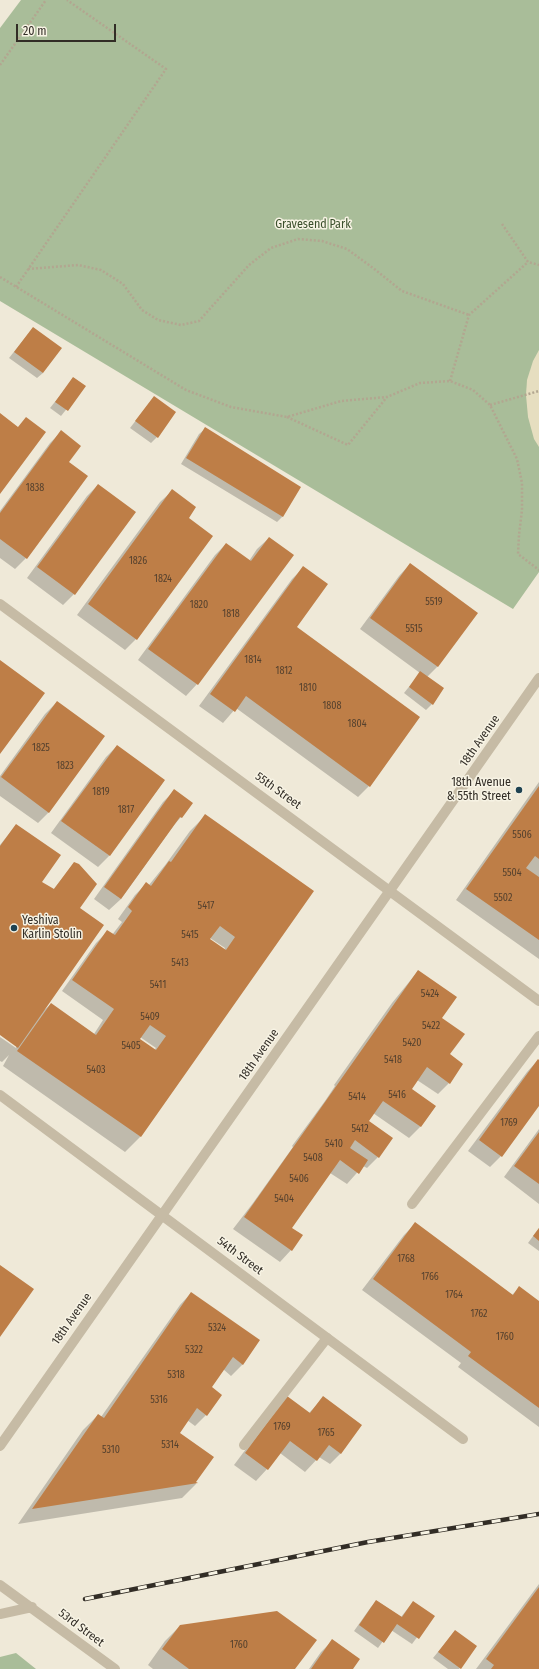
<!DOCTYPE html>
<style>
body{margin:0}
#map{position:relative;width:539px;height:1669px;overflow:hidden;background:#efe9d8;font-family:"Fira Sans Condensed",sans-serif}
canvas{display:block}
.scale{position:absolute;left:16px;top:24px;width:100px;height:18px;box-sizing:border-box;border:2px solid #322d26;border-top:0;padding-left:5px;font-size:12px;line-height:14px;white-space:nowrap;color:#322d26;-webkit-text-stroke:3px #f7f3e4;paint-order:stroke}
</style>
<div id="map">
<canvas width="539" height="1669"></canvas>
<div class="scale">20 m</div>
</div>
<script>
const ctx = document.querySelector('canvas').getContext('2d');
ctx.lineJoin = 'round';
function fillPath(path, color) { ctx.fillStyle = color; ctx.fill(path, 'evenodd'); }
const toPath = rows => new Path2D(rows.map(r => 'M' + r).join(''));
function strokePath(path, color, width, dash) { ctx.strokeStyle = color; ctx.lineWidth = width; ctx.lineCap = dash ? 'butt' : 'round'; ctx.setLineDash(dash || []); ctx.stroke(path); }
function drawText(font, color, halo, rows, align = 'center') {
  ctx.font = font + ' "Fira Sans Condensed",sans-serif'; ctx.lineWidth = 3; ctx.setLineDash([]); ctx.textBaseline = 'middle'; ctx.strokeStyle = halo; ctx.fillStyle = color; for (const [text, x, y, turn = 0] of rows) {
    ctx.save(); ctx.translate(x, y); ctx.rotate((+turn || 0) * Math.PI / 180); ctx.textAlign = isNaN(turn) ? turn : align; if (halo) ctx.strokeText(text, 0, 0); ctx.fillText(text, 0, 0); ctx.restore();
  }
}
fillPath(toPath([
 [21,0,539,0,539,572,513,609,0,301,0,28],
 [16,1653,36,1669,0,1669,0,1657]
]), '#a9bd99');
fillPath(toPath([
 [539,350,539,447,534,439,528,417,526,395,527,380,533,361]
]), '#e6dec0');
fillPath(toPath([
 [33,328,43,373,37,378,9,358],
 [74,378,85,386,61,416,50,408],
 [154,397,157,437,151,443,130,428],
 [205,429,283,516,277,522,181,464,199,434],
 [61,432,26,558,15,569,0,558,0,511,50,443],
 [98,485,74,594,63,605,27,578,87,496],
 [172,491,188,518,136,639,125,650,77,615,160,502],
 [269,538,197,684,186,696,138,660,215,555,226,544,249,561,257,549],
 [410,564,476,613,437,667,427,677,432,704,426,710,404,693,420,673,360,629,399,576],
 [303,568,296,627,369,786,358,797,236,708,223,723,199,706,292,579],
 [57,702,49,812,38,823,0,796,0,776,45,714],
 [117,746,164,781,109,856,98,867,51,833,106,757],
 [539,782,539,959,456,900],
 [174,791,181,817,174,825,121,899,109,910,94,899,163,802],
 [205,816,313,891,140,1137,125,1152,3,1066,9,1055,2,1062,0,1061,0,1037,16,1048,16,1045,0,1034,0,845,16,825,41,882,53,890,74,863,78,908,43,1011,51,1004,94,1034,103,1020,62,991,96,943,107,932,112,935,122,922,118,919,135,895,146,884,149,885,166,864,190,831],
 [210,938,225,948,224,950,209,940],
 [140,1037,156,1048,154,1050,139,1039],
 [418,971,440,1018,449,1055,462,1064,449,1083,438,1094,417,1080,410,1089,435,1107,420,1127,409,1138,373,1113,367,1121,378,1157,367,1168,363,1166,347,1184,330,1173,291,1228,302,1235,291,1250,280,1262,233,1229,253,1203,293,1147,292,1146,325,1101,335,1086,334,1085,392,1003],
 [538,1060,539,1104,501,1156,490,1167,468,1151,527,1072],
 [539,1129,539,1204,504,1177],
 [415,1224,512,1295,519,1288,539,1302,539,1427,458,1367,461,1363,362,1290,404,1235],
 [539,1228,539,1251,528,1243],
 [191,1293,243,1364,231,1376,223,1369,210,1387,206,1415,195,1426,187,1420,178,1433,196,1484,182,1498,18,1524,83,1430,98,1415,101,1417,180,1305],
 [324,1397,341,1453,330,1464,319,1457,305,1472,280,1453,267,1469,256,1481,234,1465,276,1409,309,1413],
 [539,1584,539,1669,476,1669],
 [377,1601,401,1617,413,1602,433,1616,412,1644,391,1630,378,1648,354,1631,371,1607],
 [180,1626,294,1669,153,1669,148,1665,165,1641],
 [455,1631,476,1647,459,1669,448,1669,433,1658],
 [332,1641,352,1669,309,1669,321,1652]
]), '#0003');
fillPath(toPath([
 [33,327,62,348,43,373,14,352],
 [73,377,86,386,68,411,55,402],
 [154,396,176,412,158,438,135,421],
 [0,413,18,427,26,417,46,432,0,494],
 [205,427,301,487,283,517,186,458],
 [61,430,81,446,69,462,88,476,27,559,0,539,0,513],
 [98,484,136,512,75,595,37,567],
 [172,489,196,507,189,518,213,536,137,640,88,604],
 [269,537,294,555,198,685,148,649,226,543,251,561],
 [410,563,478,613,438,667,370,618],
 [303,566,328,584,297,627,420,717,370,787,246,696,235,712,210,694],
 [0,660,45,693,0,754],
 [420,671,444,688,433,705,409,687],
 [57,701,105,736,49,813,1,777],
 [117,745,165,780,110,856,61,821],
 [539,786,539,859,535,856,526,868,539,877,539,940,466,889],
 [174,789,193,803,182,818,180,817,121,899,104,887],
 [205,814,314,891,141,1137,17,1051,51,1003,96,1035,114,1009,72,980,107,930,115,935,132,911,128,907,146,882,151,886,169,861,171,862],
 [220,926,235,937,226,950,210,939],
 [150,1025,166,1036,156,1050,140,1039],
 [16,824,61,855,42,882,54,889,74,862,79,864,97,884,80,908,104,925,18,1048,0,1035,0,846],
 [418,970,457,997,442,1018,465,1034,450,1054,463,1064,450,1084,427,1067,412,1089,436,1106,421,1127,383,1101,369,1121,393,1138,379,1158,355,1140,350,1148,368,1160,359,1174,340,1160,292,1228,303,1235,292,1251,244,1217],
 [538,1059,539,1060,539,1106,502,1157,479,1140],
 [539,1132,539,1184,514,1166],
 [415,1222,513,1295,519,1286,539,1301,539,1408,468,1356,471,1352,373,1279],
 [539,1228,539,1241,533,1236],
 [0,1265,34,1289,0,1337],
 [191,1292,260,1340,243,1365,233,1357,212,1387,222,1395,207,1416,197,1408,180,1433,214,1457,196,1482,198,1483,32,1509,98,1414,104,1418],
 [287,1396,310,1413,323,1396,362,1425,341,1454,329,1445,317,1461,290,1441,268,1470,245,1453],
 [539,1587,539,1669,491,1669,494,1665,486,1659],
 [376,1600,402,1617,413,1601,435,1616,419,1639,397,1624,384,1643,359,1625],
 [277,1611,317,1640,295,1669,189,1669,162,1649,180,1625],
 [455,1630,477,1646,461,1669,438,1652],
 [332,1639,360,1659,353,1669,311,1669]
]), '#be7e47');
strokePath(toPath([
 [0,65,46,0],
 [502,224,528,262,539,265],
 [28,269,78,265,101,270,123,284,142,310,158,320,181,325,199,321,249,265,271,248,298,239,322,241,347,249,373,268,402,291,469,315],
 [0,277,186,390,231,407,287,417,341,401,387,397,420,383,450,381,473,390,490,405,517,459,522,483,522,510,519,535,518,554,539,570],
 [16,287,166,69,67,0],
 [450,381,469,315,528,262],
 [490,405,539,391],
 [287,417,348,445,387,397]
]), '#b2a690', 2.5, [2, 2]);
strokePath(toPath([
 [412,1204,539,1036],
 [244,1445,327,1338]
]), '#c6bba5', 10);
strokePath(toPath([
 [0,604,539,1001],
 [0,1095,463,1439],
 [0,1585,115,1669],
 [0,1614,32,1607]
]), '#c6bba5', 10);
strokePath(toPath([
 [0,1446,539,678]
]), '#c6bba5', 10);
const rail = toPath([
 [85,1599,368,1542,539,1514]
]);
strokePath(rail, '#322d26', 4.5);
strokePath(rail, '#f7f3e4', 3, [9]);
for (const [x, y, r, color] of [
 [519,790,4,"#1e4251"],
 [14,928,4,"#1e4251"]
]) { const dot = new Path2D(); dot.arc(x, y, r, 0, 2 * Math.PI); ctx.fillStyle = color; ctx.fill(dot); strokePath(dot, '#f7f3e4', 1.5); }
drawText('10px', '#55412e', null, [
 ["1838",35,488],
 ["1826",138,561],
 ["1824",163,579],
 ["5519",434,602],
 ["1820",199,605],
 ["1818",231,614],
 ["5515",414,629],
 ["1814",253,660],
 ["1812",284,671],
 ["1810",308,688],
 ["1808",332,706],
 ["1804",357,724],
 ["1825",41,748],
 ["1823",65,766],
 ["1819",101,792],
 ["1817",126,810],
 ["5506",522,835],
 ["5504",512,873],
 ["5502",503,898],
 ["5417",206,906],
 ["5415",190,935],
 ["5413",180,963],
 ["5411",158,985],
 ["5424",430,994],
 ["5409",150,1017],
 ["5422",431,1026],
 ["5420",412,1043],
 ["5405",131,1046],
 ["5418",393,1060],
 ["5403",96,1070],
 ["5416",397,1095],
 ["5414",357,1097],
 ["1769",509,1123],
 ["5412",360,1129],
 ["5410",334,1144],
 ["5408",313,1158],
 ["5406",299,1179],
 ["5404",284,1199],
 ["1768",406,1259],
 ["1766",430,1277],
 ["1764",454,1295],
 ["1762",479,1314],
 ["5324",217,1328],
 ["1760",505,1337],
 ["5322",194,1350],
 ["5318",176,1375],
 ["5316",159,1400],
 ["1769",282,1427],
 ["1765",326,1433],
 ["5314",170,1445],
 ["5310",111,1450],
 ["1760",239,1645]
]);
drawText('12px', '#3a4f2b', '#f7f3e4', [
 ["Gravesend Park",313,225]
]);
drawText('12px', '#322d26', '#f7f3e4', [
 ["18th Avenue",480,741,-55],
 ["55th Street",278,791,36],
 ["18th Avenue",259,1055,-55],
 ["54th Street",240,1256,37],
 ["18th Avenue",72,1319,-55],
 ["53rd Street",81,1628,37]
]);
drawText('12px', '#322d26', '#f7f3e4', [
 ["18th Avenue",511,783],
 ["& 55th Street",511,797],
 ["Yeshiva",22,921,"left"],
 ["Karlin Stolin",22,935,"left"]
], 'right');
</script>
